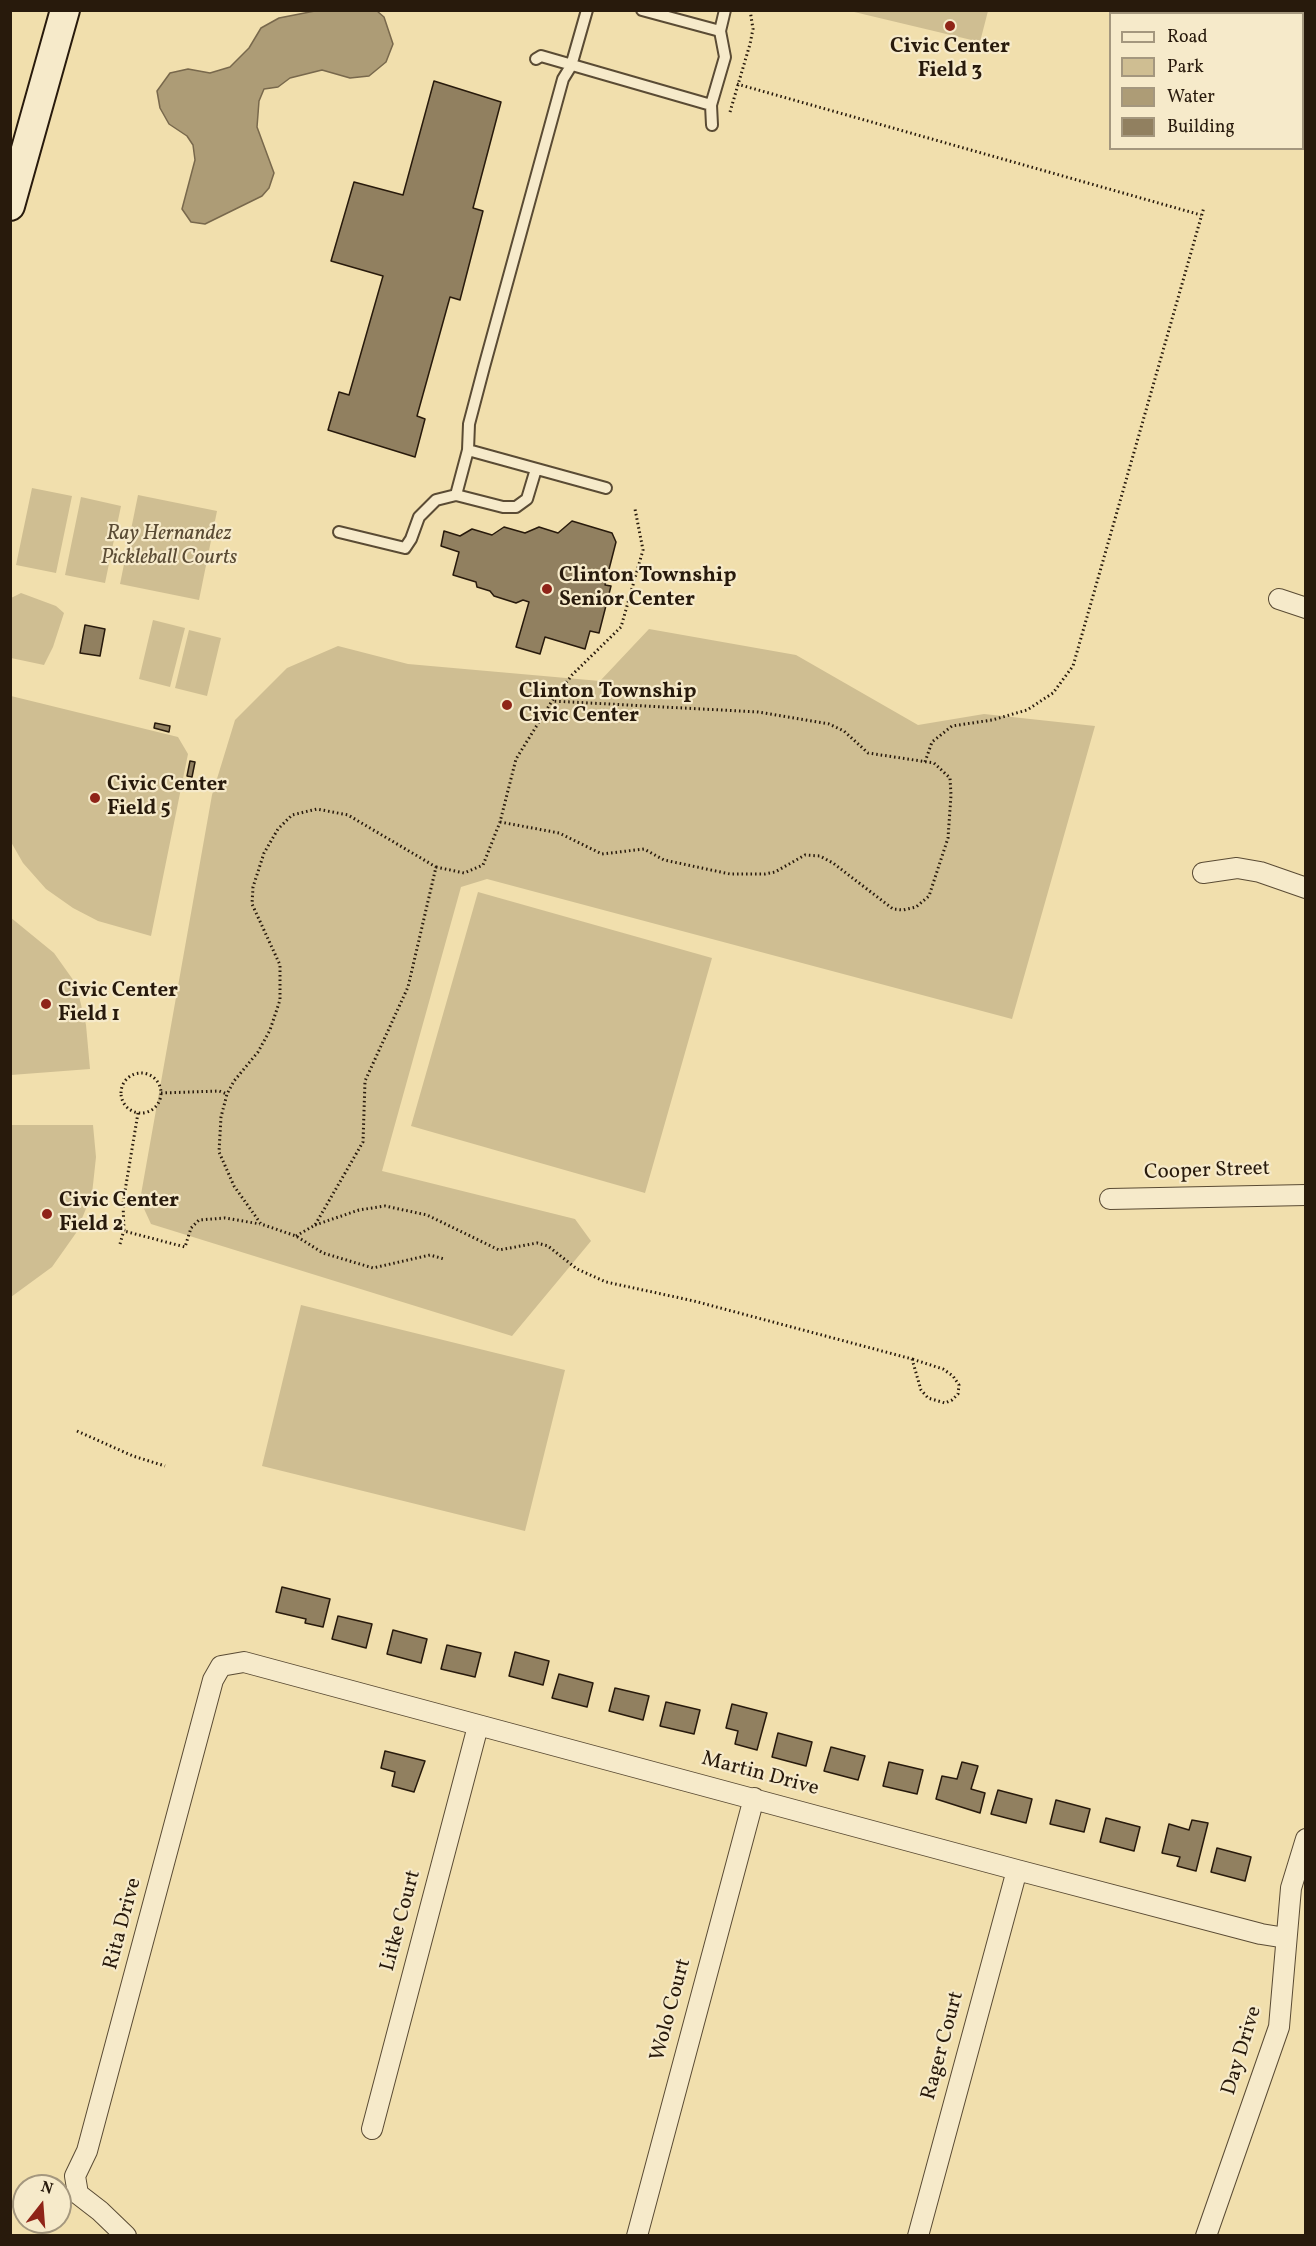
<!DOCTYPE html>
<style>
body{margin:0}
#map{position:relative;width:1316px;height:2246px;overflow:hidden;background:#f1dfad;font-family:Vollkorn,serif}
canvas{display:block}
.frame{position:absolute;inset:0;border:12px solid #281a0c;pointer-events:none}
.legend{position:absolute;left:1109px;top:12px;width:195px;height:138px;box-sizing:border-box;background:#f6eaca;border:2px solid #a4977e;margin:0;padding:8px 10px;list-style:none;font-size:18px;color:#281a0c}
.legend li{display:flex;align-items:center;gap:12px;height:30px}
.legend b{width:30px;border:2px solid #a4977e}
.north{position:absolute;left:12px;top:2174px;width:60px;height:60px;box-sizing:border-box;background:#f6eaca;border:2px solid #a4977e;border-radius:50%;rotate:17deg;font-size:16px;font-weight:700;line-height:24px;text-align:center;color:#281a0c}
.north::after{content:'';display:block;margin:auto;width:21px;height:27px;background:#8f2418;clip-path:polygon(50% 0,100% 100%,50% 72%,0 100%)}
</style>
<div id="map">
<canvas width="1316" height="2246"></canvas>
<div class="frame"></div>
<ul class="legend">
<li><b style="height:8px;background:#f6eaca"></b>Road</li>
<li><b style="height:16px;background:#cfbe92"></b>Park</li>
<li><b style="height:16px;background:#ad9c76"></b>Water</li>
<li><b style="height:16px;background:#918060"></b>Building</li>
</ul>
<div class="north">N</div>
</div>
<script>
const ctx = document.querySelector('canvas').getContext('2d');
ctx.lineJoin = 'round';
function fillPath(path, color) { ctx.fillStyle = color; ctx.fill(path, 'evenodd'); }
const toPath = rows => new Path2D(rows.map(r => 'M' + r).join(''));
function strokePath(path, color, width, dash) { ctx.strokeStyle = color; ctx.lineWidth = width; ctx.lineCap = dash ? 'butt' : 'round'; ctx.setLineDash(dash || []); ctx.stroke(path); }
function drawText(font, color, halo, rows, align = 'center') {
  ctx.font = font + ' Vollkorn,serif'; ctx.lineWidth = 4.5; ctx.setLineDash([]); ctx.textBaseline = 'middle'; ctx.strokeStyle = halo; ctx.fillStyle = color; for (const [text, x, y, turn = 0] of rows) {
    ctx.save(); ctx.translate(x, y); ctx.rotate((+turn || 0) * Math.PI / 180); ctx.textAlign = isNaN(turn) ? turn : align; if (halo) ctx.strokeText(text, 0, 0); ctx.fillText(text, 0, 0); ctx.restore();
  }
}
fillPath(toPath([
 [850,11,988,11,980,42],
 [32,488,72,496,56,573,16,565],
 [138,495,217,511,199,600,120,584],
 [81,497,121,506,105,583,65,575],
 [21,593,56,606,64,613,53,647,44,665,11,658,11,598],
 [153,620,185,628,170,687,139,679],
 [649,629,796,655,918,725,984,714,1095,726,1012,1019,487,879,461,887,382,1171,575,1219,591,1241,512,1336,151,1224,140,1200,212,795,235,720,287,668,338,646,408,664,600,681],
 [189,630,221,638,207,696,175,688],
 [11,696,178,737,188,754,151,936,98,921,73,908,46,889,23,863,11,842],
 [478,892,712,958,645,1193,411,1126],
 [10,917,54,953,76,984,86,1025,90,1069,11,1075],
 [11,1125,93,1125,96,1157,92,1194,76,1233,52,1267,11,1297],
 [301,1305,565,1370,525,1531,262,1466]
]), '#cfbe92');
const water = toPath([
 [320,10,377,11,384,17,393,44,386,62,369,76,350,78,322,70,290,78,278,87,264,89,259,101,257,127,274,173,269,188,262,196,205,224,191,222,182,209,195,160,193,145,187,136,169,124,160,108,157,91,170,73,188,69,210,73,230,67,249,48,261,28,279,18,320,10]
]);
fillPath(water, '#ad9c76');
strokePath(water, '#78684c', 1.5);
const building = toPath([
 [434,81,501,102,473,208,483,211,460,300,450,297,417,416,425,419,415,457,328,430,339,392,349,395,383,276,331,261,354,182,403,195,434,81],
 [572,521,612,533,616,542,605,585,611,586,599,633,590,631,585,649,545,637,540,654,516,647,529,602,523,600,516,603,494,596,490,591,477,587,476,582,453,575,459,552,441,546,444,531,460,536,472,529,492,535,504,527,525,533,539,527,558,533,572,521],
 [85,625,105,629,100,656,80,653,85,625],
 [155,723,170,726,169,732,154,728,155,723],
 [190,761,195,762,192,777,187,776,190,761],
 [282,1587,330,1599,323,1627,305,1623,306,1619,276,1612,282,1587],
 [338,1616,372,1624,366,1648,332,1639,338,1616],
 [393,1630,427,1639,421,1663,387,1654,393,1630],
 [447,1645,481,1653,475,1677,441,1669,447,1645],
 [515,1652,549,1661,543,1685,509,1676,515,1652],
 [559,1674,593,1683,587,1707,552,1698,559,1674],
 [615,1688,649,1696,643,1720,609,1711,615,1688],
 [666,1702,700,1710,694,1734,660,1726,666,1702],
 [732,1704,767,1713,757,1750,735,1744,738,1731,726,1728,732,1704],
 [778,1733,812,1742,806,1766,772,1757,778,1733],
 [831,1747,865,1756,858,1780,824,1771,831,1747],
 [385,1751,425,1761,414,1792,392,1786,395,1772,381,1768,385,1751],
 [889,1762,923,1770,917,1794,883,1786,889,1762],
 [962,1762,978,1766,971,1789,985,1793,980,1813,936,1799,942,1776,957,1779,962,1762],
 [998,1790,1032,1799,1026,1823,991,1814,998,1790],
 [1056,1800,1090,1809,1084,1832,1050,1824,1056,1800],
 [1106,1818,1140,1827,1134,1851,1100,1842,1106,1818],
 [1192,1820,1208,1823,1196,1871,1177,1866,1180,1857,1162,1853,1169,1824,1189,1830,1192,1820],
 [1217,1848,1251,1857,1245,1881,1211,1872,1217,1848]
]);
fillPath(building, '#918060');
strokePath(building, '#281a0c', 1.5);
const lane = toPath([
 [642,10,720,31],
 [536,59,541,56,711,105],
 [712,125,711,105,725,57,720,31,725,10],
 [468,450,606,488],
 [456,495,468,450,469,424,484,367,563,79,571,66,587,10],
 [339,532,405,548,411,539,419,517,436,500,456,495,503,507,516,507,527,499,536,469]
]);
const street = toPath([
 [1279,599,1306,608],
 [1203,873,1237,868,1260,872,1306,888],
 [1110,1199,1306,1195],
 [372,2129,478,1726],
 [126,2236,100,2211,78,2194,75,2176,87,2151,213,1680,221,1666,244,1662,1017,1870,1261,1934,1286,1938],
 [637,2236,754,1798],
 [918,2236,1017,1870],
 [1206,2236,1279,2027,1291,1888,1306,1839]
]);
const secondary = toPath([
 [10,206,65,10]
]);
strokePath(lane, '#5a4b34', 14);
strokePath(street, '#5a4b34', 22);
strokePath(secondary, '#281a0c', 32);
strokePath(toPath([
 [737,84,1201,215],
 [730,112,750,44,753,29,750,10],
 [925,762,932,742,952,726,992,720,1027,710,1053,693,1073,666,1204,207],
 [500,822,559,833,602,854,644,849,664,860,730,874,765,874,775,872,805,855,820,856,833,863,893,909,903,910,916,907,929,896,948,838,951,795,950,778,934,763,868,753,844,731,829,724,758,712,552,701],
 [436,867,464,873,483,865,500,822,516,759,552,701,572,675,621,627,643,550,635,509],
 '121 1093a20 20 0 1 1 40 0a20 20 0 1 1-40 0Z',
 [161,1093,219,1091,227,1094],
 [138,1113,123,1203,124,1231,185,1247,191,1228,199,1220,225,1218,260,1224],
 [315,1225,359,1210,385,1206,427,1215,499,1250,537,1243,548,1246,577,1269,606,1282,694,1301,912,1359,921,1390,928,1398,945,1403,952,1400,958,1394,959,1385,953,1376,943,1369,912,1359],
 [296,1236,315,1225,363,1142,365,1081,408,987,436,867,348,815,317,809,292,815,278,829,264,853,253,887,252,904,280,965,280,1000,270,1030,258,1052,234,1081,227,1094,221,1117,219,1152,234,1186,261,1224,296,1236,323,1253,373,1268,430,1255,444,1259],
 [120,1244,124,1230],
 [77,1431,133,1456,165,1466]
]), '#281a0c', 3, [1.5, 3]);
strokePath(lane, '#f6eaca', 10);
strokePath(street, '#f6eaca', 20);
strokePath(secondary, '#f6eaca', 28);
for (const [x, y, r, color] of [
 [950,26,6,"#8f2418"],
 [547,589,6,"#8f2418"],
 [507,705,6,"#8f2418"],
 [95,798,6,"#8f2418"],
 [46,1004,6,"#8f2418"],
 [47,1214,6,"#8f2418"]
]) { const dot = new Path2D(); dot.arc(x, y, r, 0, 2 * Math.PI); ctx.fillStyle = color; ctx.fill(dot); strokePath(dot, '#f6eaca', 2); }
drawText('bold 21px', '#281a0c', '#f6eaca', [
 ["Civic Center",950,48,"center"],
 ["Field 3",950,72,"center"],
 ["Clinton Township",559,577],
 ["Senior Center",559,601],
 ["Clinton Township",519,693],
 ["Civic Center",519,717],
 ["Civic Center",107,786],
 ["Field 5",107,810],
 ["Civic Center",58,992],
 ["Field 1",58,1016],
 ["Civic Center",59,1202],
 ["Field 2",59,1226]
], 'left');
drawText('italic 21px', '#5a4b34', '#f6eaca', [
 ["Ray Hernandez",169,535],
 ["Pickleball Courts",169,559]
]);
drawText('21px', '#281a0c', '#f6eaca', [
 ["Cooper Street",1207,1172,-2],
 ["Martin Drive",760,1775,15],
 ["Litke Court",402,1921,-75],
 ["Rita Drive",124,1924,-75],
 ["Wolo Court",672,2010,-75],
 ["Rager Court",944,2046,-75],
 ["Day Drive",1243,2051,-73]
]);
</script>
